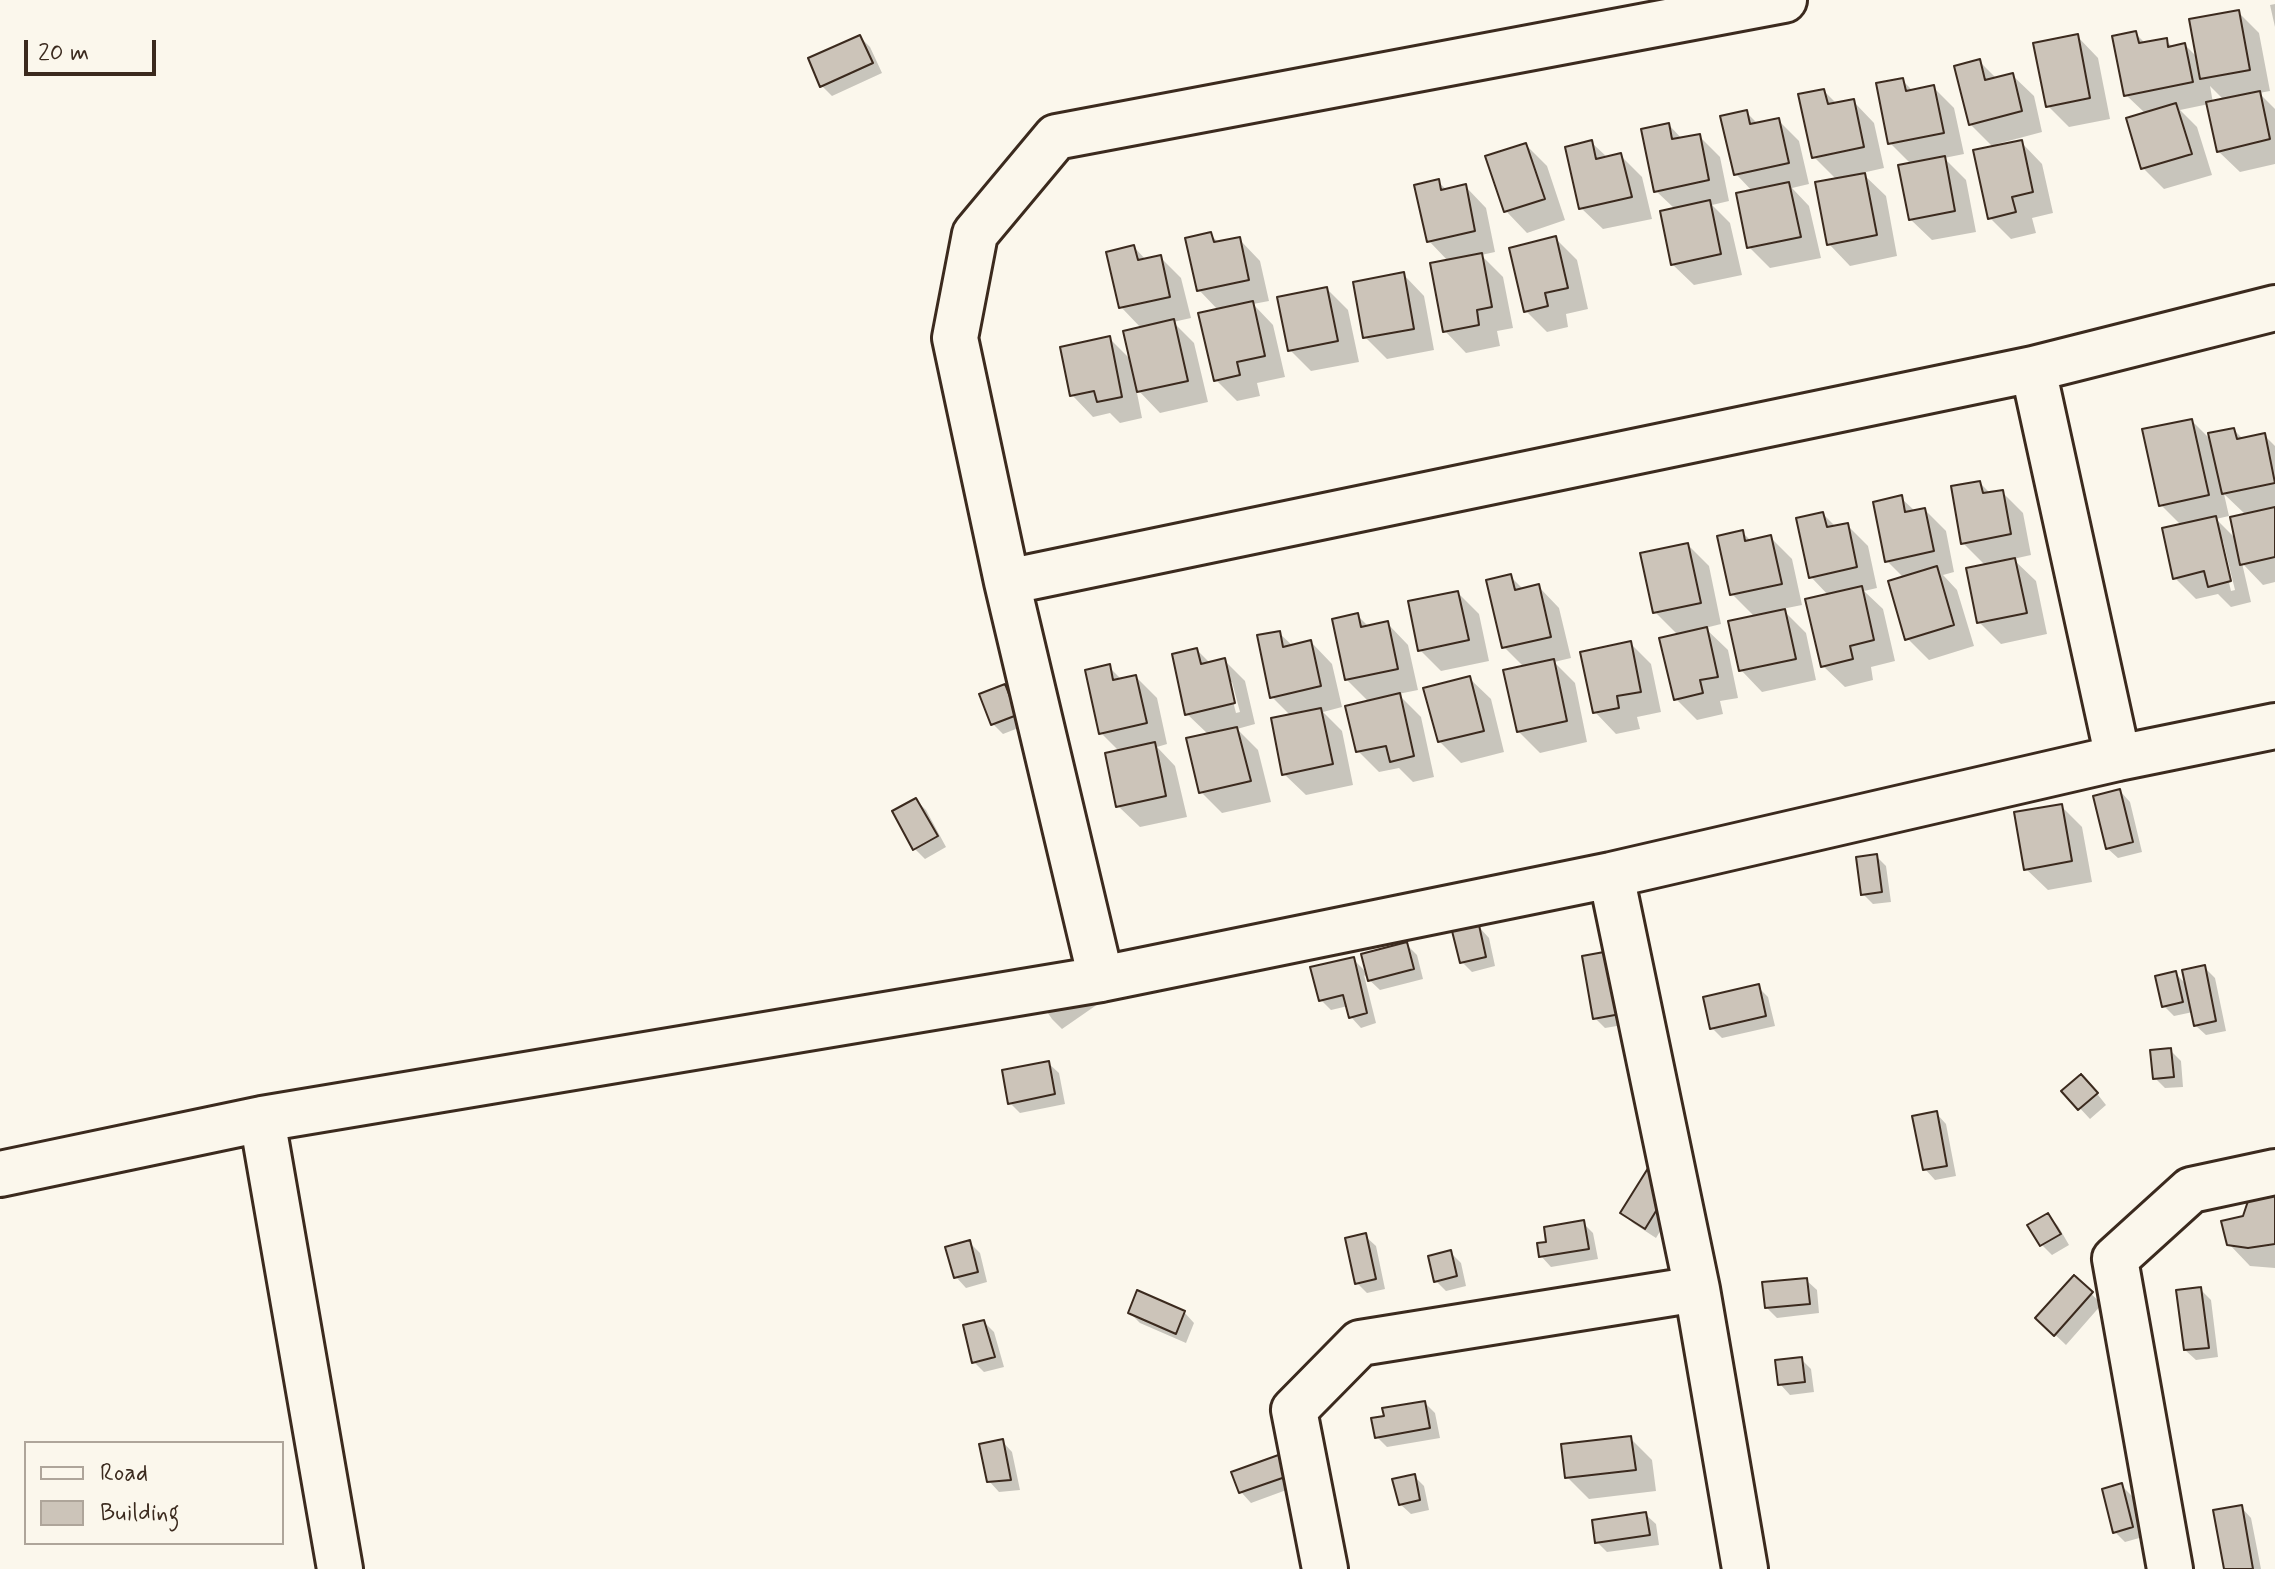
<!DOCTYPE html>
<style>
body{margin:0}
#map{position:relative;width:2275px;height:1569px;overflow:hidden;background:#fbf7ec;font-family:Mynerve,sans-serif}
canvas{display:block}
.legend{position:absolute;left:24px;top:1441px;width:260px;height:104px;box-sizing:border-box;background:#fbf7ec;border:2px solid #aea59a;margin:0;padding:10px 14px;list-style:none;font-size:24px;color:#3b2a1e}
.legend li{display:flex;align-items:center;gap:16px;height:40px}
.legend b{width:40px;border:2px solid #aea59a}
.scale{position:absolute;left:24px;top:40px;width:132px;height:36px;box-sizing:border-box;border:4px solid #3b2a1e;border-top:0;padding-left:10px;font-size:24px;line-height:28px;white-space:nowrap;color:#3b2a1e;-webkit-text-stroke:6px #fbf7ec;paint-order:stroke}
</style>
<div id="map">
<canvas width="2275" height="1569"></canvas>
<ul class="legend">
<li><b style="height:10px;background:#fbf7ec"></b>Road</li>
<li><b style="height:22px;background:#ccc4b9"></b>Building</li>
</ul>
<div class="scale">20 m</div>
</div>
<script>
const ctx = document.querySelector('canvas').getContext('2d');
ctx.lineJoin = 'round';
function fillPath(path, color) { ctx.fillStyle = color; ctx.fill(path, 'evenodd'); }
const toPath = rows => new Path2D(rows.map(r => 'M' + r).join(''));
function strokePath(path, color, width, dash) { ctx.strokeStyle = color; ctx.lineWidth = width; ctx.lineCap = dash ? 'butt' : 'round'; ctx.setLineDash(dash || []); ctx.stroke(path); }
fillPath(toPath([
 [2275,4,2275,27,2270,5],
 [2238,12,2259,33,2270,91,2259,93,2275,109,2275,164,2240,172,2218,151,2209,104,2180,110,2197,127,2212,175,2164,189,2143,168,2146,114,2126,95,2135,33,2146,44,2166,40,2173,48,2185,45,2199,59],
 [2210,86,2224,100,2213,103],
 [2077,36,2098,58,2110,119,2069,127,2048,106],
 [860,37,870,47,882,73,832,96,822,86],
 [1979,61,1997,79,2012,75,2034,96,2042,132,1997,144,1998,147,2021,142,2042,164,2053,213,2032,218,2036,233,2011,239,1990,218,1994,148,1970,124],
 [1902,80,1913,91,1933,87,1954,108,1964,154,1944,158,1966,180,1976,232,1932,240,1910,219,1912,165,1890,143],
 [1824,91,1837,104,1853,101,1874,123,1884,168,1862,173,1886,196,1897,256,1850,266,1829,244,1837,180,1814,157],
 [1746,112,1758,124,1778,120,1799,141,1809,184,1792,188,1809,206,1821,258,1770,268,1749,247,1753,192,1736,174],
 [1669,125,1682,139,1699,136,1720,157,1729,201,1712,205,1730,223,1742,275,1694,285,1672,264,1675,209,1656,191],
 [1592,143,1608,158,1621,156,1642,177,1652,219,1603,229,1581,208],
 [1526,145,1547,166,1565,220,1527,233,1506,211],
 [1438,182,1447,190,1465,186,1486,208,1495,252,1481,255,1503,277,1513,328,1497,331,1500,346,1466,353,1445,331,1449,262,1429,241],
 [1210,234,1219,243,1239,239,1260,261,1269,301,1253,304,1273,325,1285,377,1257,383,1260,396,1237,401,1216,380,1219,311,1199,290],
 [1556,239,1577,260,1588,309,1566,314,1568,327,1547,332,1526,311],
 [1134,247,1146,260,1160,257,1181,278,1191,318,1173,322,1194,343,1208,402,1160,413,1136,388,1142,418,1120,423,1110,413,1093,417,1072,395,1109,338,1132,361,1142,329,1121,307],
 [1403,274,1424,296,1434,350,1387,359,1365,337],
 [1327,289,1348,310,1359,362,1311,371,1290,350],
 [2192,421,2212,441,2234,430,2244,440,2264,435,2275,446,2275,582,2263,585,2242,563,2251,602,2231,607,2218,594,2196,599,2175,578,2182,526,2161,505],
 [2224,494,2246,515,2237,540,2216,519,2229,516],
 [2219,541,2223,541,2235,590,2231,591],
 [1980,483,1991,494,2002,492,2023,513,2031,555,2013,559,2036,581,2047,634,2001,644,1979,622,1986,566,1963,543],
 [1901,498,1916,512,1925,510,1946,531,1954,572,1943,575,1957,590,1974,646,1929,660,1907,638,1904,578,1887,561],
 [1823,514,1836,527,1847,525,1868,546,1877,588,1864,591,1883,609,1895,661,1871,667,1873,680,1845,687,1823,666,1829,596,1811,577],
 [1742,532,1752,542,1770,537,1792,559,1802,605,1782,609,1806,633,1816,680,1762,692,1741,670,1756,618,1732,594],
 [1688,545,1709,566,1721,624,1705,628,1728,650,1738,698,1720,701,1723,714,1697,720,1676,699,1678,635,1655,612],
 [1510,576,1524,590,1538,586,1559,608,1571,658,1554,662,1575,683,1587,742,1540,753,1518,731,1524,667,1504,647],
 [1458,593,1479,614,1489,661,1441,671,1420,650],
 [1358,616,1369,627,1387,623,1408,645,1418,690,1398,694,1421,717,1434,777,1413,782,1399,768,1379,772,1358,751,1369,702,1347,680],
 [1279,633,1293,646,1311,642,1332,664,1342,707,1323,712,1342,731,1353,785,1306,795,1284,774,1291,716,1272,697],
 [1630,643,1651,664,1661,712,1637,717,1640,729,1616,734,1595,712],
 [1197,650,1210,663,1224,660,1245,681,1255,724,1237,729,1258,750,1271,802,1222,813,1201,792,1209,735,1187,714],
 [1228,682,1232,682,1240,712,1236,713],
 [1109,667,1122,680,1136,677,1157,698,1167,744,1157,747,1175,766,1187,817,1140,827,1118,806,1120,752,1101,733],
 [1469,678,1491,699,1504,752,1461,763,1439,741],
 [1004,686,1014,696,1026,725,1003,734,993,724],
 [2120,791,2130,802,2142,852,2118,858,2107,848],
 [916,800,926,810,946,847,925,859,915,849],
 [2061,806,2082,827,2092,882,2048,890,2026,869],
 [1876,856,1886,866,1891,902,1873,904,1863,894],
 [1479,927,1489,938,1495,966,1472,972,1462,962],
 [1406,944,1417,955,1423,979,1380,990,1364,975,1376,1023,1361,1028,1351,1017,1348,1006,1331,1010,1321,1000,1353,959,1368,974],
 [1584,957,1635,1023,1605,1028,1595,1018],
 [2204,967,2215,978,2226,1031,2206,1035,2195,1025,2193,1012,2174,1016,2164,1006,2175,973,2187,985],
 [1026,981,1085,986,1098,1004,1062,1029,1052,1019],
 [1758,987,1768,997,1775,1026,1722,1038,1712,1028],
 [2170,1050,2181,1061,2183,1087,2165,1088,2155,1078],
 [1048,1063,1059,1073,1065,1104,1020,1113,1010,1103],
 [2091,1086,2106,1105,2090,1119,2064,1091],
 [1936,1113,1946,1124,1956,1176,1935,1180,1925,1169],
 [1684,1192,1656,1238,1633,1223,1623,1213],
 [2275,1193,2275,1268,2250,1266,2229,1244,2245,1217],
 [2048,1215,2058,1226,2069,1245,2052,1255,2042,1245,2030,1226],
 [1583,1223,1593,1233,1598,1259,1551,1267,1541,1256,1548,1244],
 [1365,1236,1376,1246,1385,1289,1367,1293,1357,1283],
 [969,1242,980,1253,987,1282,966,1288,956,1277],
 [1451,1253,1461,1263,1466,1286,1446,1291,1436,1281],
 [2074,1278,2102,1304,2066,1345,2048,1328],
 [1806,1280,1817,1290,1819,1313,1777,1318,1767,1308],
 [2200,1289,2211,1300,2218,1357,2196,1360,2185,1350],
 [1184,1312,1194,1323,1186,1343,1140,1323,1130,1313],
 [984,1322,994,1332,1004,1367,984,1372,974,1362],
 [1801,1359,1811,1369,1814,1392,1790,1395,1780,1384],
 [1425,1403,1435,1413,1440,1438,1387,1447,1377,1437],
 [1630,1438,1652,1460,1656,1491,1589,1499,1567,1477],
 [1002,1441,1012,1452,1020,1490,999,1492,989,1481],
 [1283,1455,1300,1485,1251,1503,1241,1492],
 [1414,1476,1424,1486,1429,1510,1411,1514,1400,1504],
 [2122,1486,2132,1496,2143,1537,2125,1542,2115,1532],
 [2241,1507,2251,1518,2261,1569,2226,1569],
 [1645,1514,1656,1524,1659,1545,1607,1552,1597,1542]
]), '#0003');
const building = toPath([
 [2239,10,2250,70,2200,79,2189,19,2239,10],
 [2136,31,2139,43,2167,38,2168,47,2185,43,2193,82,2124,96,2112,36,2136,31],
 [2078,34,2090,98,2046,107,2033,43,2078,34],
 [860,35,873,63,820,87,808,58,860,35],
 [1980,59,1985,80,2013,73,2022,111,1969,125,1954,66,1980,59],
 [1903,78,1906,91,1934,85,1944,133,1888,144,1876,83,1903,78],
 [1824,89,1828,104,1854,99,1864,147,1812,158,1798,94,1824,89],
 [2260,91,2270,139,2217,152,2206,102,2260,91],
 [2176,103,2192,154,2141,169,2126,118,2176,103],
 [1747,110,1750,124,1779,118,1789,163,1734,175,1720,116,1747,110],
 [1669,123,1672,139,1700,134,1709,180,1654,192,1641,129,1669,123],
 [1592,140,1596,159,1621,153,1632,197,1579,209,1565,147,1592,140],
 [2022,140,2033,192,2012,197,2016,212,1988,219,1973,150,2022,140],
 [1526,143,1545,199,1504,212,1485,156,1526,143],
 [1945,156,1955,211,1909,220,1898,165,1945,156],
 [1865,173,1877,235,1827,245,1815,182,1865,173],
 [1439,179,1441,190,1466,184,1475,231,1427,242,1414,185,1439,179],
 [1789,182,1801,237,1747,248,1736,193,1789,182],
 [1710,200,1721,254,1671,265,1660,211,1710,200],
 [1211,232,1214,242,1240,237,1249,280,1197,291,1185,238,1211,232],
 [1556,236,1568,288,1545,293,1548,306,1524,312,1509,248,1556,236],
 [1134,245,1138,260,1161,255,1170,297,1119,308,1106,252,1134,245],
 [1482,253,1492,307,1477,310,1479,325,1443,332,1430,263,1482,253],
 [1404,272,1414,329,1363,338,1353,282,1404,272],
 [1327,287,1338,341,1288,351,1277,297,1327,287],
 [1253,301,1265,356,1237,362,1240,375,1214,381,1198,313,1253,301],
 [1174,319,1188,381,1137,392,1123,331,1174,319],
 [1110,336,1122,397,1097,402,1094,391,1070,396,1060,347,1110,336],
 [2192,419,2209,495,2159,506,2142,429,2192,419],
 [2234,428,2237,439,2265,433,2275,483,2222,494,2208,433,2234,428],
 [1980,481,1983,493,2003,490,2011,534,1961,544,1951,486,1980,481],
 [1902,495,1905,512,1925,508,1934,551,1885,562,1873,502,1902,495],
 [2275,507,2275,557,2240,565,2230,517,2275,507],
 [1823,512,1827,527,1848,523,1857,567,1809,578,1796,518,1823,512],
 [2216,516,2231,581,2208,587,2204,571,2173,579,2162,528,2216,516],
 [1743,530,1745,541,1771,535,1782,584,1730,595,1717,536,1743,530],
 [1688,543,1701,603,1653,613,1640,553,1688,543],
 [2015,558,2027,613,1977,623,1966,568,2015,558],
 [1937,566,1954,625,1905,640,1888,581,1937,566],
 [1511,574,1515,590,1539,584,1551,637,1502,648,1486,580,1511,574],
 [1862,586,1874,640,1850,646,1853,659,1821,667,1805,599,1862,586],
 [1458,591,1469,640,1418,651,1408,601,1458,591],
 [1785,609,1796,659,1739,671,1728,621,1785,609],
 [1358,613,1361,627,1388,621,1398,669,1345,680,1332,619,1358,613],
 [1707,627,1718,677,1700,680,1703,693,1674,700,1659,638,1707,627],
 [1280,631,1283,647,1311,640,1321,686,1270,698,1257,635,1280,631],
 [1631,641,1641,692,1617,696,1619,708,1593,713,1580,652,1631,641],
 [1197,648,1201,664,1225,658,1235,703,1185,715,1172,654,1197,648],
 [1554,659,1567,721,1517,732,1503,670,1554,659],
 [1110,664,1113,680,1136,675,1147,723,1099,734,1085,670,1110,664],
 [1470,676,1484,731,1438,742,1423,688,1470,676],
 [1005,684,1017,715,991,725,979,694,1005,684],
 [1400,693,1414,756,1390,762,1386,746,1356,752,1345,706,1400,693],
 [1321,708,1333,764,1282,775,1271,718,1321,708],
 [1237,727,1251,781,1199,793,1186,738,1237,727],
 [1155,742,1166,796,1116,807,1105,753,1155,742],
 [2120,789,2133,842,2106,849,2093,796,2120,789],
 [916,798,938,836,913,850,892,811,916,798],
 [2062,804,2072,861,2024,870,2014,812,2062,804],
 [1877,854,1882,892,1861,895,1856,857,1877,854],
 [1479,925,1486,957,1460,963,1452,931,1479,925],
 [1407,942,1414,969,1368,981,1361,954,1407,942],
 [1615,950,1626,1013,1593,1019,1582,956,1615,950],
 [1354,957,1367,1013,1349,1018,1343,995,1319,1001,1310,967,1354,957],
 [2205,965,2216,1021,2194,1026,2182,970,2205,965],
 [2176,971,2183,1002,2162,1007,2155,976,2176,971],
 [1759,984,1766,1016,1710,1029,1703,997,1759,984],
 [2171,1048,2174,1077,2153,1079,2150,1050,2171,1048],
 [1049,1061,1055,1094,1008,1104,1002,1070,1049,1061],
 [2081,1074,2098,1093,2078,1110,2061,1091,2081,1074],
 [1937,1111,1947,1166,1923,1170,1912,1116,1937,1111],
 [1650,1165,1675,1180,1645,1229,1620,1213,1650,1165],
 [2275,1191,2275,1244,2248,1248,2227,1245,2221,1221,2243,1216,2250,1195,2275,1191],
 [2048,1213,2061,1234,2040,1246,2027,1225,2048,1213],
 [1584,1220,1589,1249,1539,1257,1537,1243,1546,1242,1544,1227,1584,1220],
 [1366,1233,1376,1279,1355,1284,1345,1238,1366,1233],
 [970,1240,978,1272,954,1278,945,1247,970,1240],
 [1451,1250,1457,1276,1434,1282,1428,1256,1451,1250],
 [2074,1275,2093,1292,2054,1336,2035,1318,2074,1275],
 [1807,1278,1810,1304,1765,1308,1762,1282,1807,1278],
 [2201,1287,2209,1348,2184,1350,2176,1290,2201,1287],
 [1137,1290,1185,1311,1176,1334,1128,1313,1137,1290],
 [984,1320,995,1357,972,1363,963,1325,984,1320],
 [1802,1357,1805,1382,1778,1385,1775,1360,1802,1357],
 [1425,1401,1430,1428,1375,1438,1371,1418,1384,1416,1382,1408,1425,1401],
 [1631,1436,1636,1470,1565,1478,1561,1444,1631,1436],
 [1003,1439,1011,1480,987,1482,979,1444,1003,1439],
 [1284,1453,1291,1475,1239,1493,1231,1472,1284,1453],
 [1415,1474,1420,1500,1399,1505,1392,1479,1415,1474],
 [2122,1483,2133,1527,2113,1533,2102,1489,2122,1483],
 [2242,1505,2253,1569,2224,1569,2213,1510,2242,1505],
 [1646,1512,1650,1535,1595,1543,1592,1520,1646,1512]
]);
fillPath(building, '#ccc4b9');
strokePath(building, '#3b2a1e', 2);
const minor = toPath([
 [2033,369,2118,758],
 [1007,582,2033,369,2275,308],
 [1611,875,1697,1289,1745,1569],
 [1101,979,1007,582,955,338,975,234,1056,137,1784,0],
 [262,1119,340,1569],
 [0,1174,262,1119,1101,979,1611,875,2118,758,2275,726],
 [1325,1569,1294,1410,1360,1343,1697,1289],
 [2170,1569,2115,1259,2191,1190,2275,1172]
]);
strokePath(minor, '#3b2a1e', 50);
strokePath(minor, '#fbf7ec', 44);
</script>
